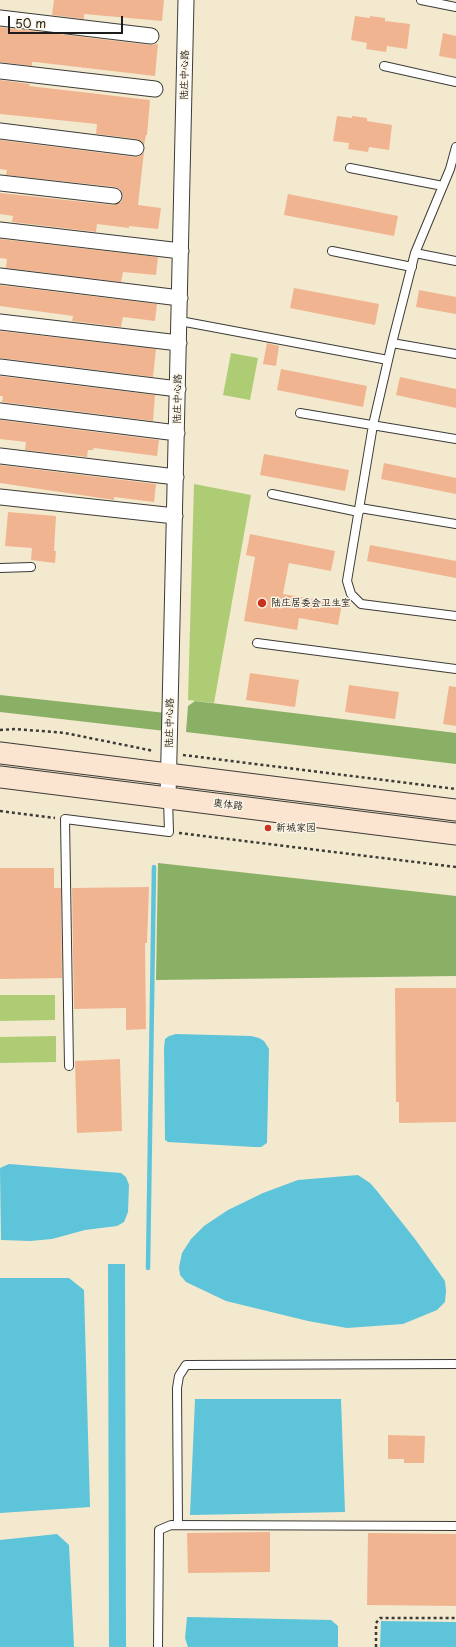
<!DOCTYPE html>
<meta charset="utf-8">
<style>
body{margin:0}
#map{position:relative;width:456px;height:1647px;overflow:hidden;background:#f3e9ce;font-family:"Playpen Sans",sans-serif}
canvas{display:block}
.scale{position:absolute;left:8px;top:16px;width:115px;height:18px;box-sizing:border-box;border:2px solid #1c1c1c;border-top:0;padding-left:5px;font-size:12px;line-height:14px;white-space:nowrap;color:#1c1c1c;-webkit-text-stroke:3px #fcf5e5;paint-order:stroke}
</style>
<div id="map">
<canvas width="456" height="1647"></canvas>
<div class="scale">50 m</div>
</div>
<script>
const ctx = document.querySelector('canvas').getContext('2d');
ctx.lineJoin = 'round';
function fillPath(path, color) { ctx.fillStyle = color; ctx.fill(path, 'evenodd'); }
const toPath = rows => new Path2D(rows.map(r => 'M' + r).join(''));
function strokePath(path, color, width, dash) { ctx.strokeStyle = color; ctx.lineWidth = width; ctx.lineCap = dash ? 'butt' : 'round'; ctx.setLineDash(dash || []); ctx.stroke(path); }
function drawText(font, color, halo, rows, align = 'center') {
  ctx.font = font + ' "Playpen Sans","LXGW WenKai TC",sans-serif'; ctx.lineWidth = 3; ctx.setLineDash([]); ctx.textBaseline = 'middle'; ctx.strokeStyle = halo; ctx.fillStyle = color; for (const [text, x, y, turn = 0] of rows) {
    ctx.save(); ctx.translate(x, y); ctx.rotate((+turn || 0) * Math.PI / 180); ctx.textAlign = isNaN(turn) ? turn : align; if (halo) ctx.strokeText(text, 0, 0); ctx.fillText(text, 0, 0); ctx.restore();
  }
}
fillPath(toPath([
 [231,353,258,358,250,400,223,395],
 [194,484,251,495,214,703,188,700],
 [0,995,55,995,55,1020,0,1021],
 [56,1036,56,1062,0,1063,0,1037]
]), '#aecc74');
fillPath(toPath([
 [0,695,166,713,165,731,0,712],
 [195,701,456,733,456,764,186,732,188,706],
 [158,863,456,896,456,976,156,980]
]), '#8ab066');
fillPath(toPath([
 [176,1034,251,1036,259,1038,264,1041,269,1049,267,1143,261,1147,254,1147,168,1142,165,1140,164,1048,165,1039,169,1036],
 [9,1164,121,1173,126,1177,129,1185,128,1212,124,1222,117,1226,85,1230,52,1239,30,1241,1,1240,0,1168],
 [358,1175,370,1183,377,1191,415,1239,445,1281,446,1291,445,1302,437,1310,403,1324,347,1328,308,1321,226,1301,186,1282,180,1275,179,1267,182,1253,191,1239,204,1226,228,1210,263,1193,298,1180],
 [108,1264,125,1264,126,1647,109,1647],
 [0,1278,69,1278,84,1290,90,1507,0,1513],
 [195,1399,341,1399,345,1512,190,1515],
 [57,1534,69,1545,74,1647,0,1647,0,1540],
 [187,1617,331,1620,338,1626,338,1647,188,1647,185,1638],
 [381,1621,456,1622,456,1647,380,1647]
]), '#5dc4da');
strokePath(toPath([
 [148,1268,154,867]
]), '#5dc4da', 4.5);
fillPath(toPath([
 [54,0,164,0,162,21,84,14,84,19,52,15],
 [355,16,370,18,370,16,385,18,385,21,410,24,407,49,387,46,386,52,366,49,367,43,351,40],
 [0,27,150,45,158,44,155,76,35,62,32,62,32,66,0,62],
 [443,33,456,36,456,59,439,56],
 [0,80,30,84,29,86,150,100,147,135,146,135,144,145,142,141,137,139,96,134,97,124,0,114],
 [337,116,352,118,352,116,367,118,367,121,392,125,389,150,369,147,368,152,348,149,349,143,333,141],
 [0,140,135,157,140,156,144,152,138,205,161,208,158,229,129,226,129,228,97,224,96,232,12,222,13,216,0,214,0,193,113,205,121,202,123,197,120,189,115,187,6,175,7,170,0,169],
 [288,194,398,216,394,236,284,215],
 [0,239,158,257,156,275,123,272,121,282,6,268,7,259,0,258],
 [0,285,157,304,155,321,123,317,121,327,72,321,73,316,0,306],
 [294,288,379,304,375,325,290,308],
 [419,290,456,297,456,314,416,307],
 [0,331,156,349,153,377,0,358],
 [267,343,279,346,276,366,263,364],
 [281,369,367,386,363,407,277,390],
 [0,376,155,395,153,421,2,402,3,396,0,396],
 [400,377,456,389,456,408,396,395],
 [0,420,159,440,157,456,94,448,93,450,88,450,87,457,25,450,26,442,0,439],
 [264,454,349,470,345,491,260,475],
 [384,463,456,478,456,494,381,479],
 [0,465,156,484,154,502,114,497,114,500,0,483],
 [8,512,56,516,54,551,56,551,55,563,31,560,32,548,5,546],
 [250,534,335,551,331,571,289,563,283,594,342,604,338,625,299,618,297,630,244,621,255,557,246,555],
 [370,545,456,561,456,578,367,561],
 [250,673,299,680,295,707,246,700],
 [349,685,399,692,395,719,345,712],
 [449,686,456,687,456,726,443,724],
 [0,868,54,868,54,888,61,888,62,978,0,979],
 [149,887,147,943,145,943,146,1029,126,1030,126,1008,74,1009,72,888],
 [395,988,456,988,456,1122,399,1123,399,1102,396,1102],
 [120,1059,122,1131,77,1133,75,1061],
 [388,1435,425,1436,424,1463,404,1463,404,1459,388,1459],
 [270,1532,270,1572,188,1573,187,1533],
 [368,1533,456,1534,456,1606,367,1605]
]), '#f1b491');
const service = toPath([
 [421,0,456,7],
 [384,66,456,82],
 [456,147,450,169,415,253,392,343,373,425,347,581,351,594,361,604,456,616],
 [350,168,443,186],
 [332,251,412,267],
 [415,253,456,261],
 [180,321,388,360],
 [392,343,456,354],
 [300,413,456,439],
 [272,494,359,512],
 [360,508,456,524],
 [0,568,31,567],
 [257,643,456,669],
 [69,1066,65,819,169,832,168,799],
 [178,1525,177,1388,179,1376,186,1365,456,1364],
 [158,1647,159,1530,171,1525,456,1526]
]);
const minor = toPath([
 [0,18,151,36],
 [0,71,155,89],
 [0,131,136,148],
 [0,183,114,196],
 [0,230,181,251],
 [0,276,180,298],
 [0,322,179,343],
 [0,367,178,389],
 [0,411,177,433],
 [0,456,176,477],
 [0,497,175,516],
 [168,798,186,0]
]);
const secondary = toPath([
 [0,753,456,810],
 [0,777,456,834]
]);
strokePath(service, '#3c3b37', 10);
strokePath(minor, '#3c3b37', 17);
strokePath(secondary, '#3c3b37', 23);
strokePath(toPath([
 [0,730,16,729,65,733,154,751],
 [183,755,456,789],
 [0,811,55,818],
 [179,833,456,867],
 [376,1647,376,1623,380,1618,456,1618]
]), '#3c3b37', 2.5, [3, 3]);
strokePath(service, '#fff', 8);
strokePath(minor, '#fff', 15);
strokePath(secondary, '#fce5d0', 21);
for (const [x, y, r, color] of [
 [262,603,5,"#c8321e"],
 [268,828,4,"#c8321e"]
]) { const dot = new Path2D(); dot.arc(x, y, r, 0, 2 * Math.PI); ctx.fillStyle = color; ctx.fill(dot); strokePath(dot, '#fcf5e5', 1.5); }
drawText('10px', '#1c1c1c', '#fcf5e5', [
 ["陆庄中心路",185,75,-89],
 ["陆庄中心路",178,399,-89],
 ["陆庄中心路",170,723,-89],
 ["奥体路",228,805,7]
]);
drawText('10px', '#1c1c1c', '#fcf5e5', [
 ["陆庄居委会卫生室",271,603],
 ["新城家园",276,828]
], 'left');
</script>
